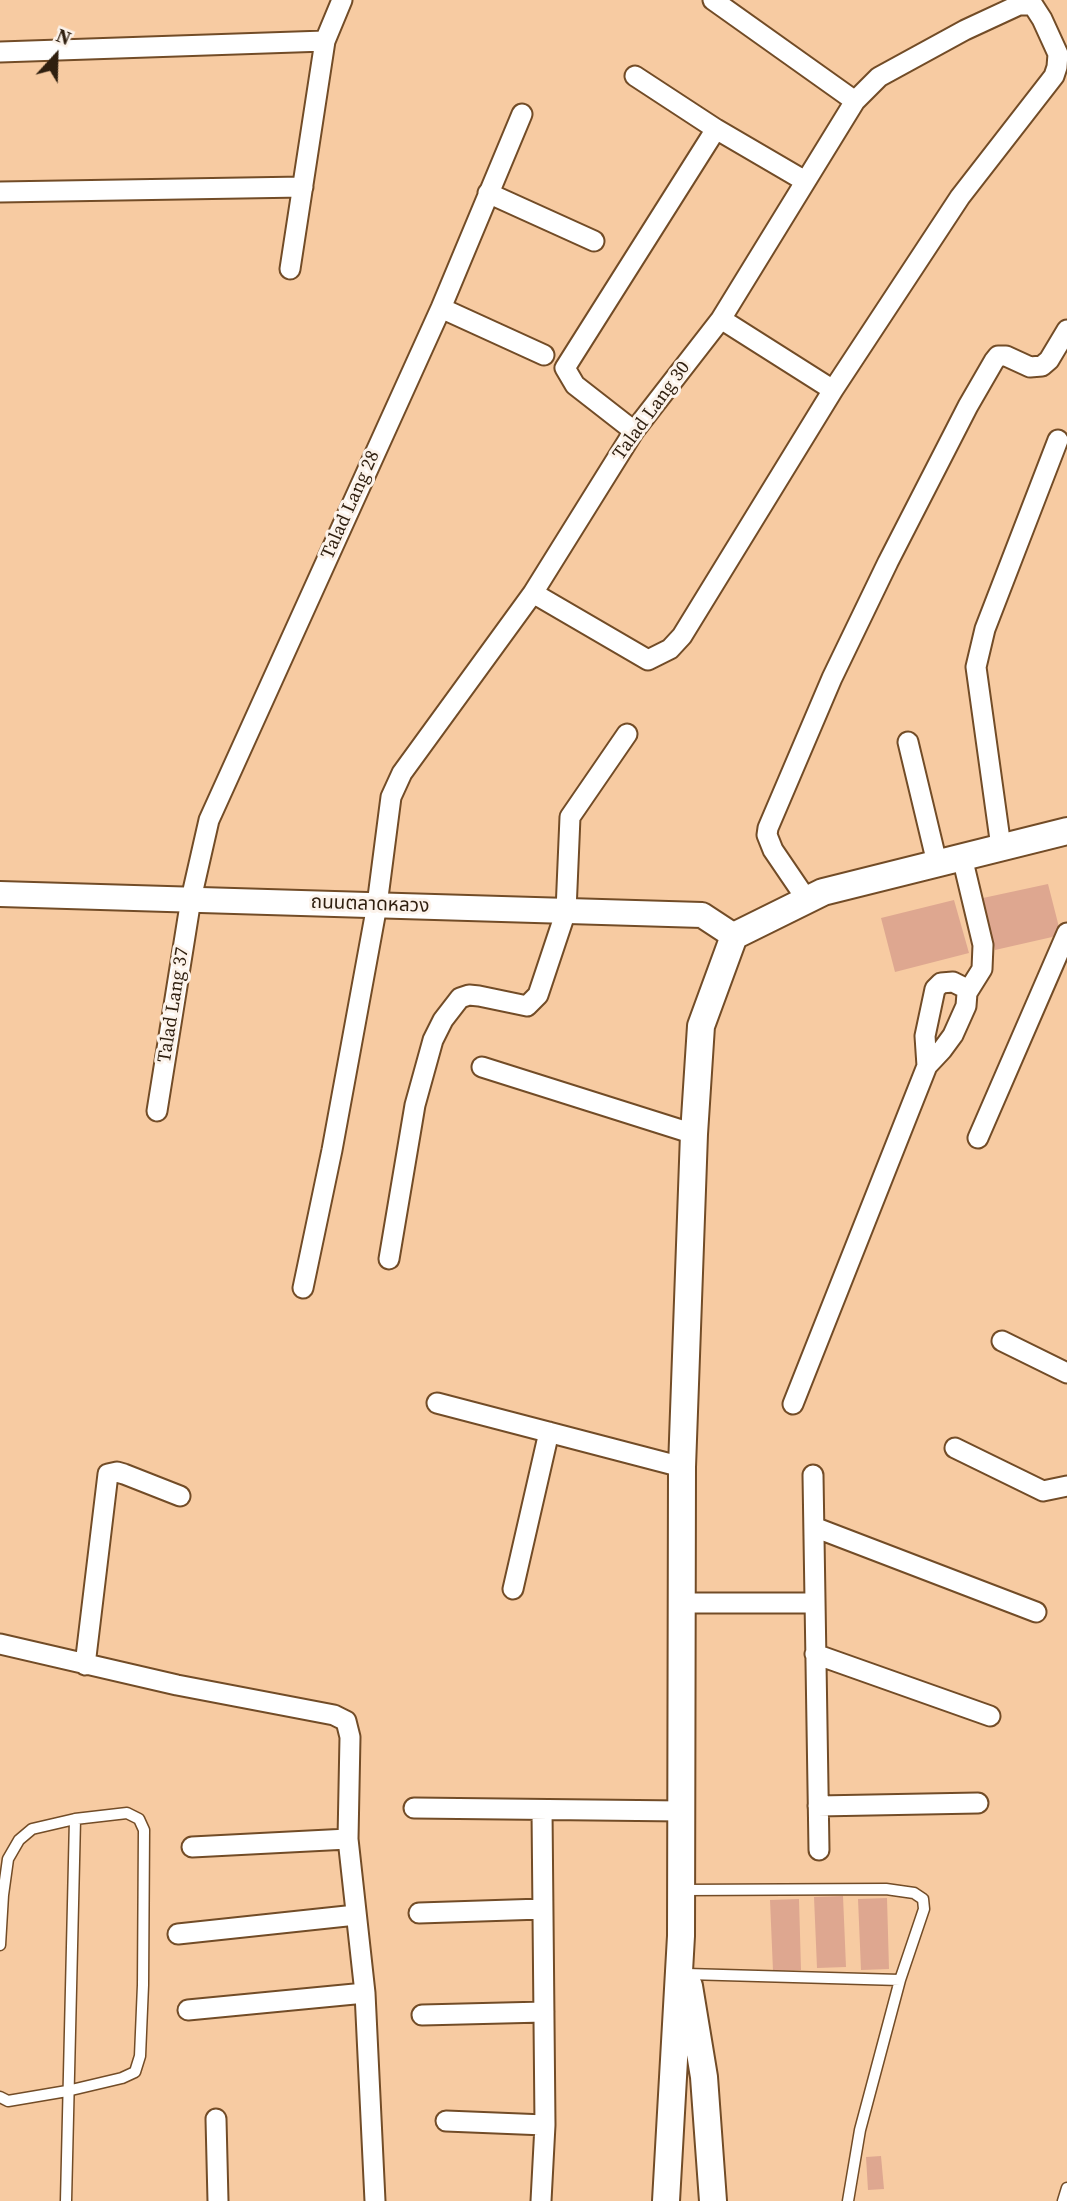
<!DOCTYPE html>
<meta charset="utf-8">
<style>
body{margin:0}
#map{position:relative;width:1067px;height:2201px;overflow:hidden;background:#f7cba2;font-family:"Source Serif 4",serif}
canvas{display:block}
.north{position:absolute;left:21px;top:21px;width:70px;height:70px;-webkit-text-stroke:5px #fcf3eb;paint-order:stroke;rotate:22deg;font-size:19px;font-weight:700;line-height:28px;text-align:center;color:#2f1f0f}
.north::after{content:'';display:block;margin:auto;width:24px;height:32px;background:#2f1f0f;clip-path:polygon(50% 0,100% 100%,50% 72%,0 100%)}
</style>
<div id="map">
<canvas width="1067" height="2201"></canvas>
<div class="north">N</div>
</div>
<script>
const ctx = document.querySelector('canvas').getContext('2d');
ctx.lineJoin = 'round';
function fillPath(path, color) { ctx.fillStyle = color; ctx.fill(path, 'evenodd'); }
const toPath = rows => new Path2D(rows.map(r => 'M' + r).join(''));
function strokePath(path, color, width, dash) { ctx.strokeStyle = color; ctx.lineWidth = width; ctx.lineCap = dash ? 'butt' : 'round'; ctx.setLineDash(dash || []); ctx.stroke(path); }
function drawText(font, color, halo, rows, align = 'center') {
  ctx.font = font + ' "Source Serif 4","Noto Sans Thai",serif'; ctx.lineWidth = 6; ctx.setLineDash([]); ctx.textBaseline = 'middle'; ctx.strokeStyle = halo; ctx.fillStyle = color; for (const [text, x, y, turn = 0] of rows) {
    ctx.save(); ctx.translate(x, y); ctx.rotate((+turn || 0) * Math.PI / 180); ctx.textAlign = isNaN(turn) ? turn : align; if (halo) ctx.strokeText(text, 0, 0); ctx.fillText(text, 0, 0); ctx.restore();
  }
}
fillPath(toPath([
 [1048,884,1061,935,995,950,983,898],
 [954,900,969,953,895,972,881,918],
 [843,1896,846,1967,817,1968,814,1897],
 [887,1898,889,1969,861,1970,858,1899],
 [799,1899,801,1970,773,1971,770,1900],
 [881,2156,884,2189,868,2190,866,2157]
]), '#dea790');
const service = toPath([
 [682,1890,886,1889,914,1893,923,1899,924,1909,900,1980,860,2130,848,2201],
 [0,1945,3,1895,8,1859,19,1840,32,1829,75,1819,127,1813,139,1819,144,1830,143,1985,140,2056,135,2072,122,2078,67,2091,8,2101,0,2097],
 [687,1974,900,1980],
 [66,2201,75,1819],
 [1063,2201,1067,2188]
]);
const minor = toPath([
 [713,0,855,101],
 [0,52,325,41],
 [635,76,716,129,805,181],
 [0,192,303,187],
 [488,193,594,241],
 [290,269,325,41,342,0],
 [441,308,544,355],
 [721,319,833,390],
 [634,431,575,385,565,368,716,129],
 [908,742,937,863],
 [1001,847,976,667,985,629,1058,440],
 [807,900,773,850,767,835,768,828,832,678,888,562,968,406,994,361,998,356,1006,356,1030,367,1042,366,1049,360,1067,330],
 [927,1066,925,1036,935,989,941,983,953,982,965,988,967,993],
 [482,1067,694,1134],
 [157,1111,191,899,209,820,441,308,522,114],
 [978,1138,1067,933],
 [389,1259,415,1105,433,1040,443,1020,460,998,469,995,479,996,527,1006,538,995,566,911,570,817,627,734],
 [303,1288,332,1150,377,905,391,797,402,773,533,593,634,431,721,319,855,101,879,77,965,30,1019,5,1033,5,1042,19,1058,54,1057,67,1054,76,960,197,833,390,682,636,670,649,648,660,533,593],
 [1002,1341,1067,1373],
 [437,1403,682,1467],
 [793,1404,927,1066,942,1050,953,1035,966,1006,967,993,982,969,983,945,962,857],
 [955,1448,1043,1491,1067,1486],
 [813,1475,819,1850],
 [814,1527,1036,1612],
 [513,1589,549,1432],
 [682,1603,815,1603],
 [0,1644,177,1685,334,1715,346,1721,350,1737,348,1839,365,1993,375,2201],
 [815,1654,990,1716],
 [85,1665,108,1474,117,1472,124,1474,180,1496],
 [818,1806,978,1803],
 [414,1808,682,1811],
 [192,1847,348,1839],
 [419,1913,542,1909],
 [178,1934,356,1915],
 [188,2010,365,1993],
 [422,2015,544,2012],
 [216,2119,218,2201],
 [446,2121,545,2125],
 [541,2201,545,2125,542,1810]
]);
const tertiary = toPath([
 [0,894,702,915,734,936]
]);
const secondary = toPath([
 [689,1986,704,2077,713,2201],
 [666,2201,681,1936,682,1467,694,1134,701,1026,734,936,823,892,1067,831]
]);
strokePath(service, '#724c27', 13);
strokePath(minor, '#724c27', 23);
strokePath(tertiary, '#724c27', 28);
strokePath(secondary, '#724c27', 30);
strokePath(service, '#fff', 10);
strokePath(minor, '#fff', 19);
strokePath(tertiary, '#fff', 24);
strokePath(secondary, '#fff', 26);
drawText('19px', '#2f1f0f', '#fcf3eb', [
 ["Talad Lang 30",652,411,-54],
 ["Talad Lang 28",351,505,-66],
 ["ถนนตลาดหลวง",370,905,2],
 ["Talad Lang 37",174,1005,-81]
]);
</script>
